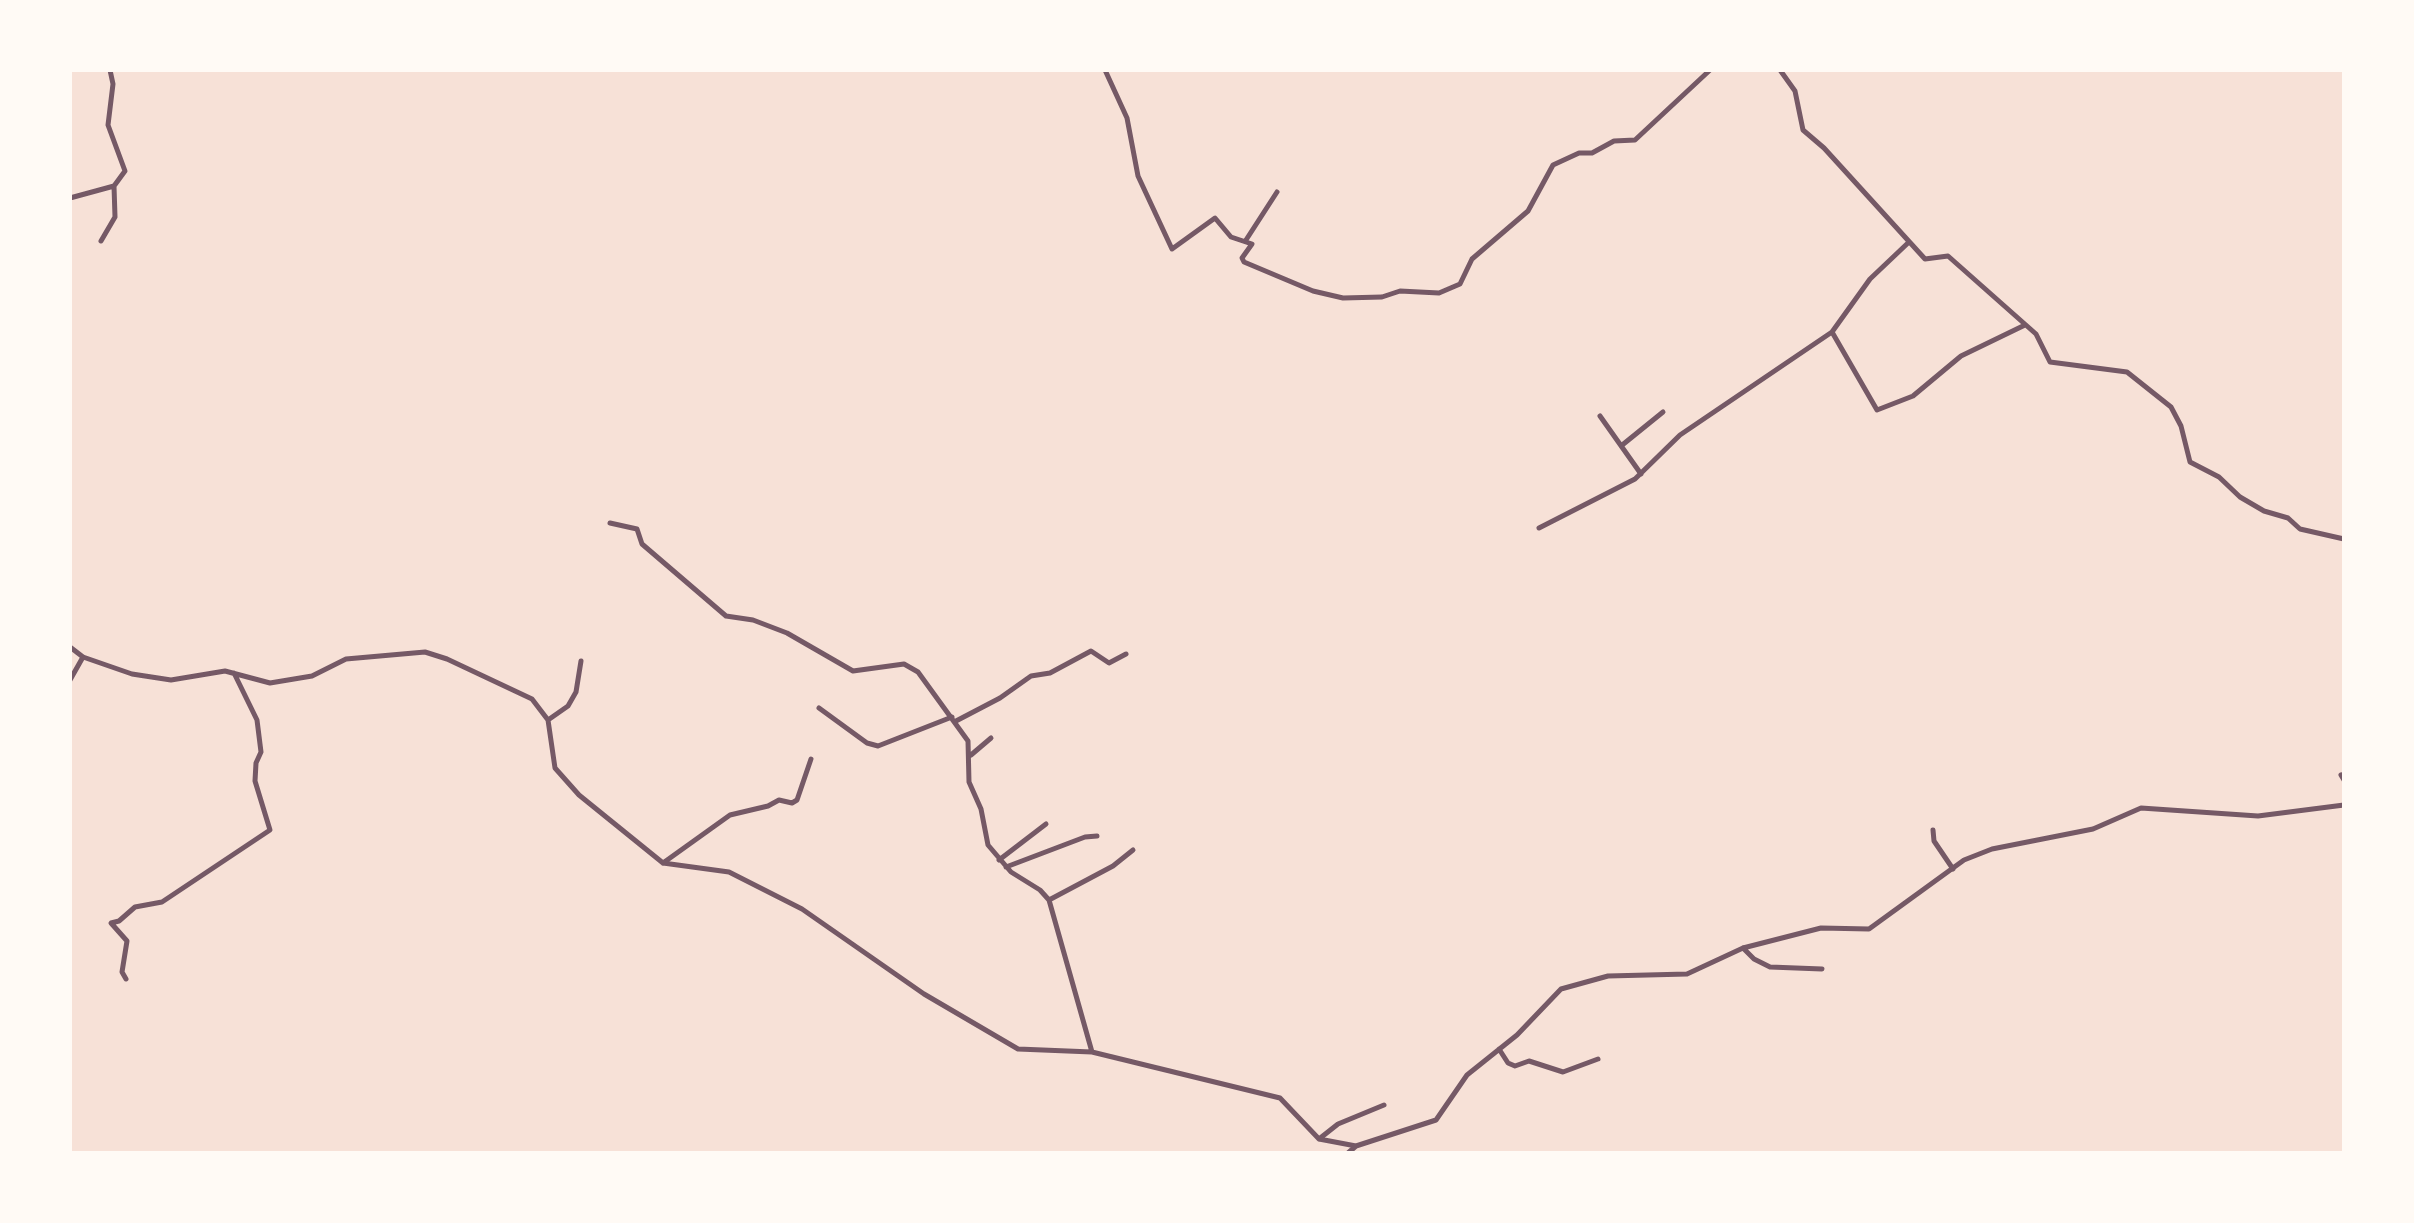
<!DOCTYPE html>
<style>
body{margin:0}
#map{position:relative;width:2414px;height:1223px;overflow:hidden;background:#f7e1d7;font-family:"Golos Text",sans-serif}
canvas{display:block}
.frame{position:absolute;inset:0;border:72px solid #fffaf5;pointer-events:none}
</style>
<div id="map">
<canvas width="2414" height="1223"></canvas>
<div class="frame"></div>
</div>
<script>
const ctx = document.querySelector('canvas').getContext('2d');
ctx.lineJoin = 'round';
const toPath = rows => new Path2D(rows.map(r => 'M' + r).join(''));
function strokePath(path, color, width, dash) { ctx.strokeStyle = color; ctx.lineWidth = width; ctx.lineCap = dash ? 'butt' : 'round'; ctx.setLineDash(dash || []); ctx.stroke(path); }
strokePath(toPath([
 [1105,70,1127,118,1138,176,1172,249,1215,218,1231,237,1252,244,1242,258,1244,262,1313,291,1343,298,1382,297,1400,291,1439,293,1460,284,1472,259,1528,211,1553,165,1579,153,1592,153,1614,141,1635,140,1710,70],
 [1780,70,1795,91,1803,130,1824,148,1925,259,1948,256,2036,334,2050,362,2127,372,2171,407,2181,426,2190,462,2219,477,2240,497,2264,511,2288,518,2300,529,2344,539],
 [70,198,114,186,125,171,108,125,113,84,110,70],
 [1246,240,1277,192],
 [101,241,115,217,114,186],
 [1909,242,1870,279,1832,332,1877,410,1913,396,1961,356,2025,325],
 [1600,416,1641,474],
 [1621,446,1663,412],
 [610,523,637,529,642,544,726,616,753,620,787,633,853,671,904,664,918,672,968,741,969,782,981,809,988,845,1011,872,1040,890,1049,900,1092,1052],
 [1539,528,1635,479,1680,435,1832,332],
 [70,647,83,657,132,674,171,680,225,671,270,683,312,676,346,659,425,652,447,659,532,699,548,720,555,768,579,795,663,863,729,872,802,909,924,994,1018,1049,1092,1052,1280,1098,1319,1139,1356,1146,1436,1120,1467,1075,1517,1035,1561,989,1608,976,1687,974,1743,948,1821,928,1869,929,1964,860,1992,849,2093,829,2141,808,2258,816,2344,805],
 [70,680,83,657],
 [819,708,867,743,878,746,952,717],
 [548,720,568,706,576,692,581,661],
 [956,721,1000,698,1031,676,1050,673,1091,651,1109,663,1126,654],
 [971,755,991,738],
 [2341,775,2344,780],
 [1933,830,1934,841,1953,869],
 [999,860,1046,824],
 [663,863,730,815,768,806,779,800,792,803,797,800,811,759],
 [1006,867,1085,837,1097,836],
 [1049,900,1113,866,1133,850],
 [1743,948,1754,959,1770,967,1822,969],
 [126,979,122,972,127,941,111,923,119,921,135,907,162,902,270,830,255,781,256,763,261,752,257,720,234,673],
 [1499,1049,1508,1063,1515,1066,1529,1061,1563,1072,1598,1059],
 [1319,1139,1338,1124,1384,1105],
 [1348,1153,1356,1146]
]), '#755966', 5);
</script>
